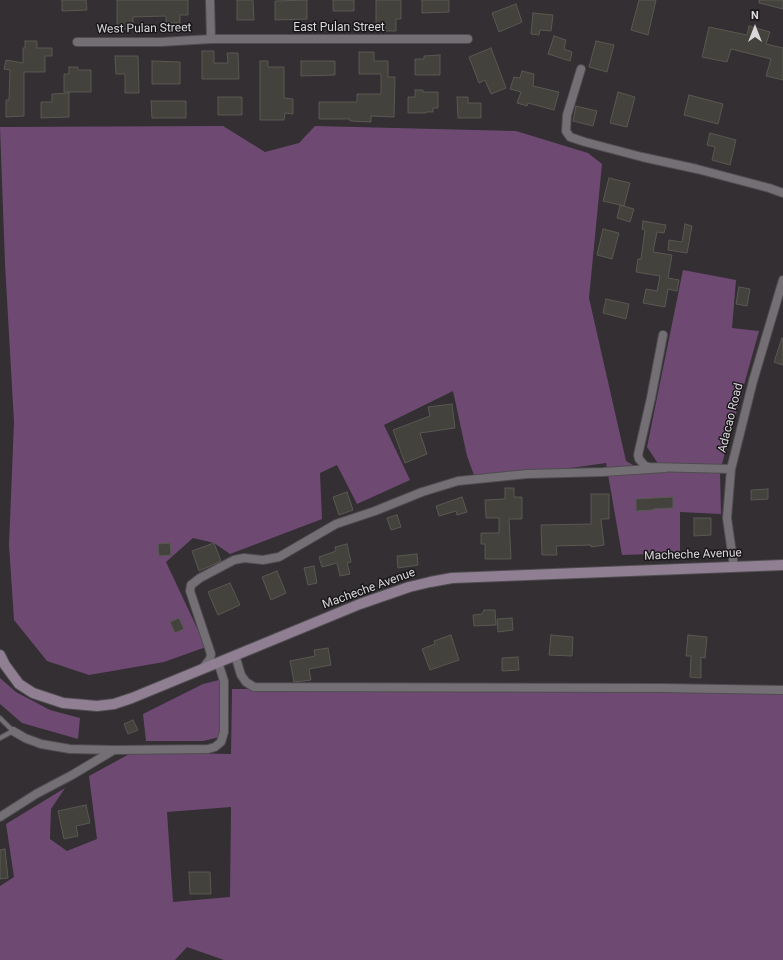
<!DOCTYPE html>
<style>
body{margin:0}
#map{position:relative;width:783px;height:960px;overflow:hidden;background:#332f33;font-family:Roboto,sans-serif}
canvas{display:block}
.north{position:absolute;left:735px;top:8px;width:40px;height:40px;-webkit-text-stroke:3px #191719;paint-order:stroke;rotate:0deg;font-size:11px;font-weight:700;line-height:16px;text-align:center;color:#d9d7da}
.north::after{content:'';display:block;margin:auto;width:14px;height:18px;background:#d9d7da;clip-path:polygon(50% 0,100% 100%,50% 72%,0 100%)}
</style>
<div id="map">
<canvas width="783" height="960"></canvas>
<div class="north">N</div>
</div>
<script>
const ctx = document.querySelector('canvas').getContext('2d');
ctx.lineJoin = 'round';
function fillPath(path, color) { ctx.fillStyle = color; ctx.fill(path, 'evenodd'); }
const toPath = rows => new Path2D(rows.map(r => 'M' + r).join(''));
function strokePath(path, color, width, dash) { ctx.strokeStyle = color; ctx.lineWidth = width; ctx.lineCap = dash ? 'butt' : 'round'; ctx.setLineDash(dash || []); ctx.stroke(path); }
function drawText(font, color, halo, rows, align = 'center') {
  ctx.font = font + ' Roboto,sans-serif'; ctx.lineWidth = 3; ctx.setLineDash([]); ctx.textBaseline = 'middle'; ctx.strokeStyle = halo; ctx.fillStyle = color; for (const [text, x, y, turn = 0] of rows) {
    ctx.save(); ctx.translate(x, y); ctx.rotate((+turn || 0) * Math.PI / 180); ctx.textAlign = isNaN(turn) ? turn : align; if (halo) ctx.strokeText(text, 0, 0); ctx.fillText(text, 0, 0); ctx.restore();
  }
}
fillPath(toPath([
 [223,126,265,152,299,143,315,126,516,131,588,153,602,164,589,298,626,461,645,472,663,471,647,447,683,270,736,280,732,328,759,331,720,471,721,514,680,512,680,553,622,555,606,463,508,477,475,478,467,456,453,391,384,425,410,480,357,504,337,465,320,473,322,519,230,554,214,543,193,538,166,562,206,647,164,662,89,675,47,661,14,620,9,545,14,422,5,264,0,127],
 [0,678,16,692,50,710,80,718,78,739,22,723,0,704],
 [219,680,221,728,220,737,203,741,146,741,143,714,203,684],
 [449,688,783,691,783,960,224,960,187,947,175,960,0,960,0,886,14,877,6,824,65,788,51,809,50,839,67,851,97,839,89,776,133,752,231,754,232,689],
 [231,807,230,897,173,902,167,812]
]), '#6e4a73');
const building = toPath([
 [62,0,86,0,87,10,62,11,62,0],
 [117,0,188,0,188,15,180,15,180,23,166,23,166,16,133,17,133,29,117,29,117,0],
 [237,0,253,0,254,20,237,20,237,0],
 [307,0,307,19,275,20,275,1,307,0],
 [333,0,354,0,354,11,333,11,333,0],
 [376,0,401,0,401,19,396,19,396,31,376,31,376,0],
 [422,0,449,0,449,12,422,13,422,0],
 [639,0,656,0,648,35,631,30,639,0],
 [759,0,783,0,783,9,759,3,759,0],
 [516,4,522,22,499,32,492,13,516,4],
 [533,13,553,15,551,31,540,30,539,35,531,34,533,13],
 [749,26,770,32,766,44,783,48,783,80,766,76,771,59,731,49,727,62,702,57,709,27,747,35,749,26],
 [554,36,566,40,564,49,572,52,570,61,548,54,554,36],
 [25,41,37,41,37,48,52,48,52,56,45,56,45,72,24,72,24,116,6,117,6,100,9,100,10,70,4,69,6,60,23,63,23,48,25,48,25,41],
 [596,41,614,45,607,72,589,67,596,41],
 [491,48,506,88,491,94,485,80,479,83,469,57,491,48],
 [202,51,214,51,214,63,228,63,227,53,238,53,239,79,202,79,202,51],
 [359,52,374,52,374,61,388,61,388,77,395,77,394,117,371,116,371,122,350,121,350,119,319,119,319,102,357,102,357,94,381,94,381,74,359,74,359,52],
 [440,55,440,75,415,75,415,59,424,59,424,56,440,55],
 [115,56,138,56,139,93,125,93,125,74,116,74,115,56],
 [152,61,180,62,180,84,152,84,152,61],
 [260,61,268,61,268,67,284,67,284,98,293,99,293,114,285,113,284,120,260,120,260,61],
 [301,61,335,61,335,75,301,76,301,61],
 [69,67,78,67,78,70,91,70,91,92,64,92,64,74,69,74,69,67],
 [522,71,534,74,533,86,559,92,554,110,528,103,527,106,517,103,521,92,510,89,514,77,520,78,522,71],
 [415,90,423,90,423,92,438,92,438,108,433,108,433,112,426,112,426,113,408,113,408,97,415,97,415,90],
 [618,92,635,97,627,127,610,123,618,92],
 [69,93,69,117,41,118,41,102,52,102,52,94,69,93],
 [689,95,723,104,718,124,684,115,689,95],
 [218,97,242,97,242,115,218,115,218,97],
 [457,97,468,97,468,103,481,103,481,118,458,118,457,97],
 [151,101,186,101,186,118,152,118,151,101],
 [576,106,597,111,593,126,573,121,576,106],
 [710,133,736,140,730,165,712,160,715,147,707,145,710,133],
 [609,178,630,183,624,206,603,201,609,178],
 [620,205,634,209,630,222,617,218,620,205],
 [643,221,666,225,664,233,657,232,653,252,672,255,668,278,679,280,677,291,668,289,665,307,643,303,646,289,657,291,660,276,636,272,638,259,641,259,645,230,642,229,643,221],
 [685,224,692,226,687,253,668,250,669,240,682,242,685,224],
 [603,229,619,233,612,259,597,255,603,229],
 [739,287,750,289,747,306,736,304,739,287],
 [606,299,629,304,626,319,603,313,606,299],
 [782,338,783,338,783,365,774,362,782,338],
 [452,404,455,428,420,433,427,454,405,463,393,430,430,416,428,407,452,404],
 [505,488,514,488,514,497,522,497,522,519,509,519,511,559,485,559,485,544,481,544,481,533,499,533,499,518,486,518,485,500,505,499,505,488],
 [768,489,768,499,751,500,751,490,768,489],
 [347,492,353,510,339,515,333,497,347,492],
 [591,494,609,494,609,519,601,519,604,545,591,547,591,545,556,546,557,555,542,555,541,525,591,524,591,494],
 [462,497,467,512,457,515,456,511,439,516,436,506,462,497],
 [673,497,673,508,653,509,653,510,636,511,636,499,673,497],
 [397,515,401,527,391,530,387,518,397,515],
 [694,518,711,518,711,535,694,536,694,518],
 [170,543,171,555,159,556,158,544,170,543],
 [214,543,221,561,199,571,192,551,214,543],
 [347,544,351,562,347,563,350,574,340,576,337,563,322,567,319,557,336,551,335,547,347,544],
 [417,554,418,565,398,568,397,556,417,554],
 [314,566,317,583,308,585,304,568,314,566],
 [277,571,286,593,271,600,262,577,277,571],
 [230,583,240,605,218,615,208,592,230,583],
 [484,610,495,610,496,625,474,626,473,615,482,614,484,610],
 [179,618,184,629,175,633,170,622,179,618],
 [512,618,513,630,498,632,497,619,512,618],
 [451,635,459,660,430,670,422,649,435,644,434,641,451,635],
 [551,635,573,637,572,656,549,655,551,635],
 [688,635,707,637,705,658,701,657,701,678,690,677,691,656,686,656,688,635],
 [328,648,331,665,309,669,311,680,294,682,290,661,315,656,314,650,328,648],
 [518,657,519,670,502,671,502,658,518,657],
 [133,720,138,730,128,734,124,724,133,720],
 [86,805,90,823,76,826,78,836,64,839,58,811,86,805],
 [5,849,8,878,0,879,0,850,5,849],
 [189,872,210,872,211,894,190,894,189,872]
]);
fillPath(building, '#44423d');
strokePath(building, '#595852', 1);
const service = toPath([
 [0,718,13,731,0,738]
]);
const minor = toPath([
 [210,0,211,39],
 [77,42,161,42,211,39,468,39],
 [581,69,567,115,566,131,570,137,585,142,642,157,697,169,769,188,783,193],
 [663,335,651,398,638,455,639,459,645,466,649,467,731,469],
 [734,567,727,518,731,469,753,381,783,280],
 [235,655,241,675,246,682,254,687,661,688,783,690],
 [202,669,210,659,211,654,190,591,191,585,200,578,234,560,244,558,263,560,279,557,336,524,375,511,422,492,458,481,527,474,603,472,665,468],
 [13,731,25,738,41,744,70,749,114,750,208,749,215,747,221,742,224,732,224,681,218,662],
 [0,817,36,794,72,775,114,750]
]);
const secondary = toPath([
 [0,655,5,665,19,684,33,693,63,703,97,706,114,704,132,698,360,604,409,587,430,582,452,578,477,577,783,565]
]);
strokePath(service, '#4f4d50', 6);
strokePath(minor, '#4f4d50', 10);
strokePath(secondary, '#4f4d50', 12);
strokePath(service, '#746f74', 4);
strokePath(minor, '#746f74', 8);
strokePath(secondary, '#907e93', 10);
drawText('12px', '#d9d7da', '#191719', [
 ["East Pulan Street",339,28],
 ["West Pulan Street",144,29,-1],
 ["Adacao Road",731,418,-76],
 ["Macheche Avenue",693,555,-2],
 ["Macheche Avenue",369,589,-20]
]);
</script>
